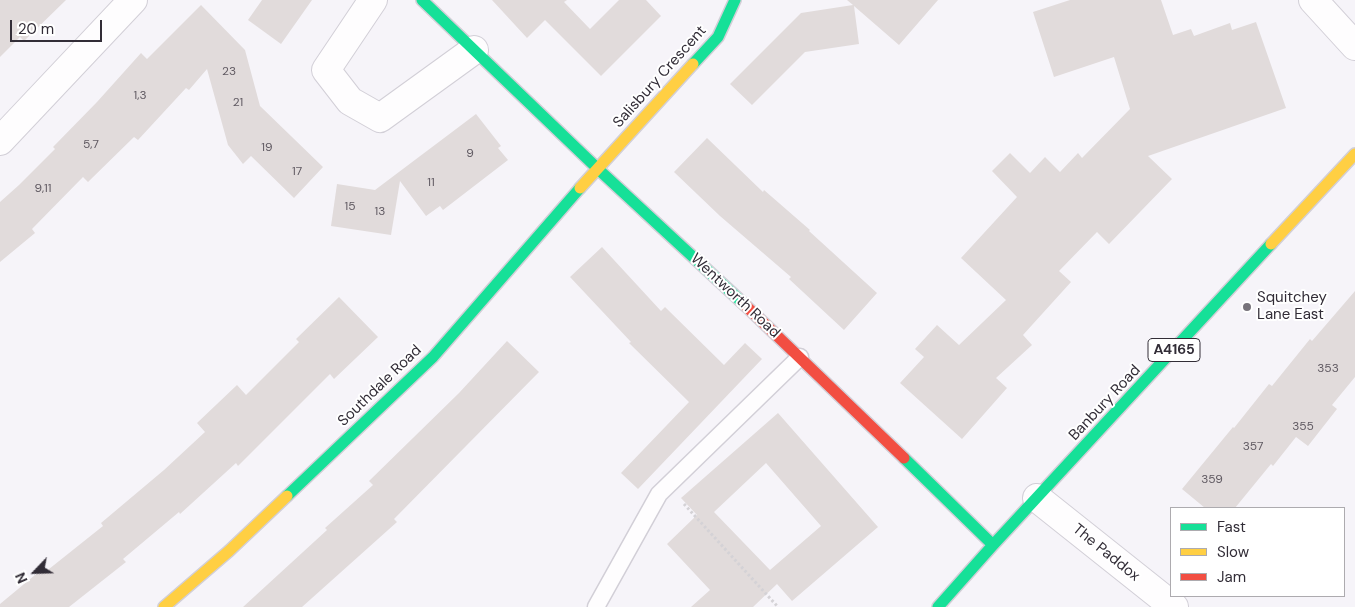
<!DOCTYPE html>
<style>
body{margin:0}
#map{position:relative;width:1355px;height:607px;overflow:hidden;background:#f6f4f9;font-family:"DM Sans",sans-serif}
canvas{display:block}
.legend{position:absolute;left:1170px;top:507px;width:175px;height:90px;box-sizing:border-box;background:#fff;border:1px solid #adabaf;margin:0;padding:6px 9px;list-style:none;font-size:15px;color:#322d37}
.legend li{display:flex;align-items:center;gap:10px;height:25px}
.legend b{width:25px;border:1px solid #adabaf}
.north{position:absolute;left:10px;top:547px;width:50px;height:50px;-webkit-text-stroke:4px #fff;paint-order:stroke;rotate:246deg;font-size:14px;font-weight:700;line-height:20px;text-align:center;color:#322d37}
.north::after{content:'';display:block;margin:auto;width:18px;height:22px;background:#322d37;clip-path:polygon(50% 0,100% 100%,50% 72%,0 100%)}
.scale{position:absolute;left:10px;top:20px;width:92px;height:22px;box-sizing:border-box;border:2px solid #322d37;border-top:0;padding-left:6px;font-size:15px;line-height:18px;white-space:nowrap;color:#322d37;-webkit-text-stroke:4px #fff;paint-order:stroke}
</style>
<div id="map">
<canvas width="1355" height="607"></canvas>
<ul class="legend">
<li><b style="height:6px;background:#16e098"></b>Fast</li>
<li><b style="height:6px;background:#ffcf43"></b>Slow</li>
<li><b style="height:6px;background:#f24e42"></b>Jam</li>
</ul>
<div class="north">N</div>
<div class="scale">20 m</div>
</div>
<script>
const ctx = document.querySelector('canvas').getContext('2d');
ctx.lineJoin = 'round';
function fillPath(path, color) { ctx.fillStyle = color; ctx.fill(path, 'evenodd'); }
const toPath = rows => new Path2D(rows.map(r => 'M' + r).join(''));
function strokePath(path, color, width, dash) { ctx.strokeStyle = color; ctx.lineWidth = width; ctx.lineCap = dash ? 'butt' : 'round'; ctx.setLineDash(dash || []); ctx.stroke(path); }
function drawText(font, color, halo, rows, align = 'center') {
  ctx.font = font + ' "DM Sans",sans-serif'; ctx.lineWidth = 4; ctx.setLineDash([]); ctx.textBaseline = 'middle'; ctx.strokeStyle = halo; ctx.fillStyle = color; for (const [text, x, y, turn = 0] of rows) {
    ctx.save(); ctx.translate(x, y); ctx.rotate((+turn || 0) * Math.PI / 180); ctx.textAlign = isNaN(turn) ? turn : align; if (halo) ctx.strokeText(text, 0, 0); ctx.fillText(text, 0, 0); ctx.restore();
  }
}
fillPath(toPath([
 [0,0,66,0,24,41,20,37,0,57],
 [262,0,312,0,281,44,248,20],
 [492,0,567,0,564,2,590,29,619,0,646,0,661,16,601,76,545,20,527,38],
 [847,0,938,0,899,45,854,6,859,44,805,52,752,105,730,84,801,13,853,5],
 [1070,0,1161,0,1173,35,1191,29,1194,36,1230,23,1232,30,1256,22,1286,108,1148,156,1172,179,1109,244,1097,232,1059,271,1071,282,1023,335,1032,345,996,378,1007,388,962,439,900,383,924,357,915,349,937,325,959,345,1006,300,961,258,1017,197,992,171,1010,153,1030,173,1045,157,1060,172,1078,153,1082,158,1130,109,1114,57,1054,77,1033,12],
 [201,5,245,50,260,106,323,167,294,198,251,156,243,164,228,145,207,69,189,90,186,88,138,140,134,137,88,182,83,177,32,229,35,233,0,262,0,202,19,185,55,149,53,147,97,102,141,53,147,59],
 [476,114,501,146,498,148,508,160,443,210,440,206,426,216,400,181,391,235,331,226,337,184,375,190],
 [707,138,763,192,764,190,810,230,809,231,877,293,844,330,789,279,791,277,720,216,674,172],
 [602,247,661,311,665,307,724,365,745,343,762,359,638,489,621,473,689,402,629,343,631,342,570,277],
 [1355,291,1355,377,1332,405,1337,409,1308,446,1296,437,1273,466,1271,464,1235,508,1205,508,1182,489,1233,427,1234,428,1269,384,1272,386,1310,339,1312,341],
 [339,297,378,337,334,379,330,374,238,466,236,463,180,514,179,512,123,559,126,562,69,607,0,607,0,604,41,570,44,573,103,526,101,523,164,470,205,432,197,423,237,385,246,395,299,342,296,339],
 [507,341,539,372,394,519,397,522,302,607,243,607,327,530,325,528,373,485,369,481,459,393],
 [778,413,878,527,792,601,777,584,753,607,691,607,710,590,667,544,697,515,681,498],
 [766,463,821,526,770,570,714,512]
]), '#e1dbdb');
const lane = toPath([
 [596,607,659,494,800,357]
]);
const street = toPath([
 [373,0,326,70,350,101,380,118,474,50],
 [1313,0,1355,46],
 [0,141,133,0],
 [1037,498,1174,607]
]);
const fast = toPath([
 [422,0,598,169,745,305],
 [693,64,718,37,735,0],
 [904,458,993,545],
 [287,496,433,357,580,188],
 [938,607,993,545,1271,244]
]);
const slow = toPath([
 [580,188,693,64],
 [1271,244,1355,154],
 [164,607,229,551,287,496]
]);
const jam = toPath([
 [745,305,904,458]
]);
strokePath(lane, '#d2cfd7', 19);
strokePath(street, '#d2cfd7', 30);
strokePath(fast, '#d2cfd7', 14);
strokePath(slow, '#d2cfd7', 14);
strokePath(jam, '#d2cfd7', 14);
strokePath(toPath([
 [684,504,778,607]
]), '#d4d2d6', 3, [2.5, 2.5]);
strokePath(lane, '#fefdfe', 16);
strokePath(street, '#fefdfe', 28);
strokePath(fast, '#16e098', 11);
strokePath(slow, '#ffcf43', 11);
strokePath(jam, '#f24e42', 11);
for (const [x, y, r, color] of [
 [1247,307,5,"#77737b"]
]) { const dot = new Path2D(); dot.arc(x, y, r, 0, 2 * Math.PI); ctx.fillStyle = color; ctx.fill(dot); strokePath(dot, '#fff', 2); }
drawText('12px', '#605a62', null, [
 ["23",229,72],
 ["1,3",140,96],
 ["21",238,103],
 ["5,7",91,145],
 ["19",267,148],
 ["9",470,154],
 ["17",297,172],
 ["11",431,183],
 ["9,11",43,189],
 ["15",350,207],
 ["13",380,212],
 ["353",1328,369],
 ["355",1303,427],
 ["357",1253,447],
 ["359",1212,480]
]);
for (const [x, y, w] of [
 [1174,350,52]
]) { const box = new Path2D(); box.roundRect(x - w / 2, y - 11.5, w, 23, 4); ctx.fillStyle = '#fff'; ctx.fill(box); strokePath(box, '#322d37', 1); }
drawText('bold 14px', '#322d37', null, [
 ["A4165",1174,350]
]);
drawText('15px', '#322d37', '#fff', [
 ["Salisbury Crescent",660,77,-48],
 ["Wentworth Road",735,296,43],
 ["Southdale Road",380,386,-44],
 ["Banbury Road",1105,403,-47],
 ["The Paddox",1106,553,39]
]);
drawText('15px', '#322d37', '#fff', [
 ["Squitchey",1257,298],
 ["Lane East",1257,315]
], 'left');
</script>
